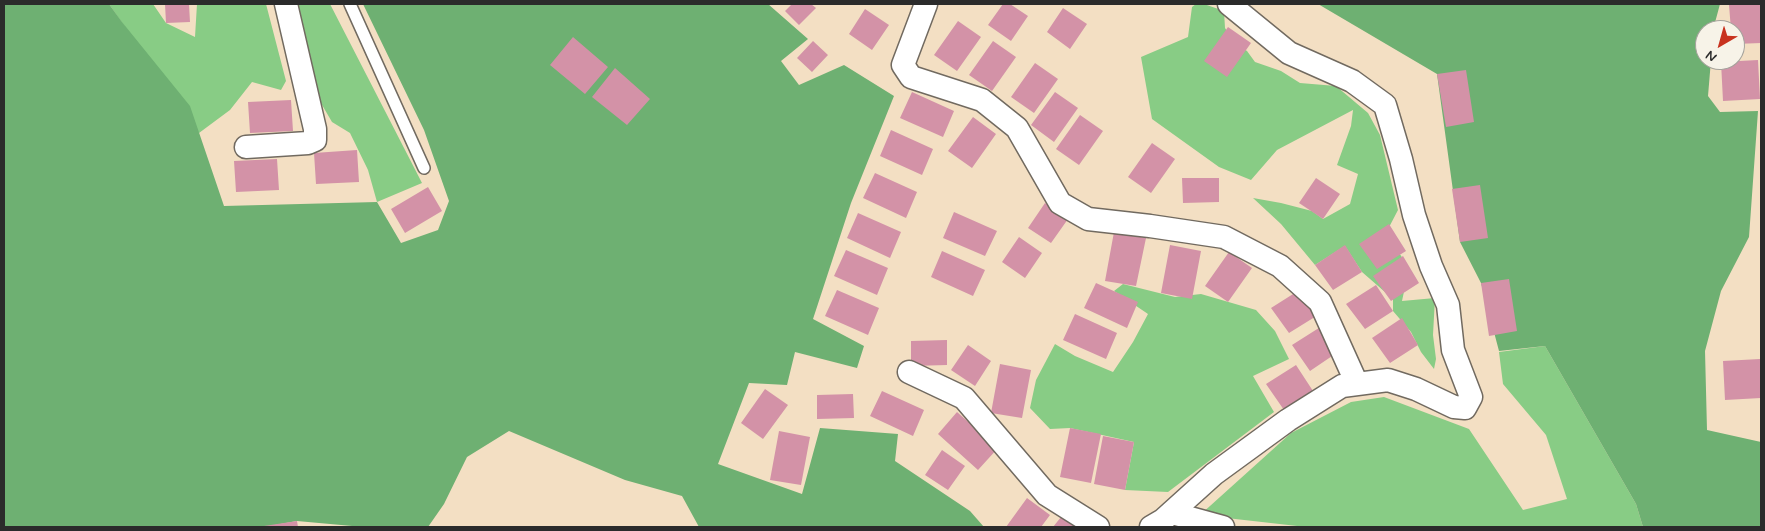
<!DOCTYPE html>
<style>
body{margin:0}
#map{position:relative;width:1765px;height:531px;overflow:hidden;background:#f3dfc3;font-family:Mynerve,sans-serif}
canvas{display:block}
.frame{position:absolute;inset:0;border:5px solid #2b2b2b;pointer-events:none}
.north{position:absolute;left:1695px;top:20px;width:50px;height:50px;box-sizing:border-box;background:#f7f3e8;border:1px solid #a5a39c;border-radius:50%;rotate:218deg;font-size:14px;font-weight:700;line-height:20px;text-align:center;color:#2b2b2b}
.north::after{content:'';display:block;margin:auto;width:18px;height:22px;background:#c8321e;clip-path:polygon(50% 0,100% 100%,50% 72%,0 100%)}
</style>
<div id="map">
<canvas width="1765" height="531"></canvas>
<div class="frame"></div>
<div class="north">N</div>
</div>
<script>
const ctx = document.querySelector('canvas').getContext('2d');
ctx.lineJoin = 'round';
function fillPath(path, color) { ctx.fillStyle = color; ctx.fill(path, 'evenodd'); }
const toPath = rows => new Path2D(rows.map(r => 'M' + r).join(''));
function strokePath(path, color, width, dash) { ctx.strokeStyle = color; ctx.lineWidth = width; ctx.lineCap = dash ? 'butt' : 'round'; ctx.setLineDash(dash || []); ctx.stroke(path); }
fillPath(toPath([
 [109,4,153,4,166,23,195,37,197,4,266,4,286,81,281,90,252,82,230,110,199,133],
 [295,4,330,4,422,183,377,202,368,170,350,133,332,122,318,98],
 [1196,4,1204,4,1224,11,1225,28,1235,43,1247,51,1255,62,1281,71,1300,83,1336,86,1368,113,1380,135,1398,210,1386,233,1409,268,1402,301,1435,298,1433,335,1436,359,1434,369,1421,352,1411,332,1393,311,1393,299,1362,272,1345,246,1315,265,1281,224,1253,198,1281,203,1312,211,1323,219,1350,204,1358,174,1337,165,1351,126,1353,110,1277,150,1251,180,1219,167,1152,119,1141,57,1188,37,1192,7],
 [1123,284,1175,297,1201,294,1256,310,1275,331,1289,359,1253,376,1274,412,1168,492,1125,490,1134,442,1070,428,1050,429,1030,408,1036,380,1055,344,1075,356,1113,372,1133,342,1148,314,1114,291],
 [1545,346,1636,504,1643,527,1306,527,1200,515,1291,433,1351,402,1384,397,1469,429,1523,510,1567,499,1546,435,1503,384,1499,352]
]), '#88cc85');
fillPath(toPath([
 [4,4,109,4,122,22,190,106,224,206,377,202,401,243,438,230,449,201,424,130,363,4,768,4,808,39,781,61,799,85,844,65,894,96,851,203,813,319,864,346,857,368,795,352,787,385,749,383,718,464,802,494,820,428,898,434,895,461,970,511,984,527,699,527,682,496,625,480,509,431,467,457,444,504,428,527,363,527,297,521,264,527,4,527],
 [1318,4,1720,4,1713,30,1705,30,1705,60,1711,60,1708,96,1720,112,1758,111,1749,237,1721,291,1705,351,1707,430,1761,442,1761,527,1643,527,1636,504,1545,346,1499,351,1481,283,1460,242,1437,74]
]), '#6eb072');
fillPath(toPath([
 [165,4,189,4,190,22,166,23],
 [792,4,811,4,816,8,799,25,785,11],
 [1003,4,1010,4,1028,16,1011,41,988,25],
 [1752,4,1761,4,1761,43,1735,44,1735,30,1731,30,1729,5],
 [1063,8,1087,24,1070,49,1047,32],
 [865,9,889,25,872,50,849,34],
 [958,21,981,37,957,71,934,55],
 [1228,27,1251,43,1227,77,1204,61],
 [573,37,608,67,585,94,550,65],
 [813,41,828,55,812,72,797,58],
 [993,41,1016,57,992,91,969,75],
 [1758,60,1760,99,1723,101,1721,62],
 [1035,63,1058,79,1034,113,1011,97],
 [615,68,650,99,627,125,592,97],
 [1466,70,1474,122,1446,127,1437,74],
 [912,92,954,111,943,137,900,118],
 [1055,92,1078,108,1054,142,1031,125],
 [291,100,293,131,250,133,248,102],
 [1080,115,1103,131,1079,165,1056,149],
 [973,117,996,134,972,168,948,151],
 [891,130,933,149,922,175,880,156],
 [1152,143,1175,159,1151,193,1128,177],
 [357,150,359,182,316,184,314,153],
 [277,159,279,190,236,192,234,161],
 [875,173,917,192,906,218,863,198],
 [1182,178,1219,178,1219,202,1183,203],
 [1316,178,1340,194,1323,219,1299,203],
 [1480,185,1488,238,1460,242,1452,189],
 [428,187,442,211,405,233,391,209],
 [1045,203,1068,219,1051,243,1028,228],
 [954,212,997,231,985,256,943,238],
 [858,213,901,232,890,258,847,238],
 [1389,224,1406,251,1377,269,1359,244],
 [1114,232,1146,238,1136,286,1105,281],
 [1019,237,1042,253,1025,278,1002,262],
 [1170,245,1201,251,1192,299,1161,293],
 [1345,245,1362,272,1333,290,1315,265],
 [846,250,888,268,877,295,834,276],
 [942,251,985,270,973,296,931,277],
 [1229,252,1252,268,1228,302,1205,286],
 [1403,256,1419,283,1391,301,1373,276],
 [1509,279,1517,331,1489,336,1481,283],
 [1096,283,1138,302,1127,328,1084,308],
 [1376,285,1393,311,1365,329,1346,304],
 [1301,289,1318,315,1289,333,1271,308],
 [837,290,879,308,868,335,825,316],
 [1075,314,1117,333,1106,359,1063,340],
 [1402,318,1418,345,1390,363,1372,338],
 [1322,326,1338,352,1310,371,1292,345],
 [947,340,947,365,911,366,911,341],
 [968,345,991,361,975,386,951,370],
 [1760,359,1761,398,1725,400,1723,361],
 [1000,364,1031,370,1022,418,991,413],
 [1296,365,1313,391,1284,410,1266,384],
 [765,389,788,405,763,439,741,423],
 [882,391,924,410,913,436,870,416],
 [853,394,854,418,817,419,817,395],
 [957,412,998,448,978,470,938,434],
 [1070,428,1101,434,1091,483,1060,477],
 [779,431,810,437,801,485,770,480],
 [1103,436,1134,442,1125,490,1094,484],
 [942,450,965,466,948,490,925,475],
 [1027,498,1050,515,1041,527,1006,527],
 [1061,517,1076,527,1053,527],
 [297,521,298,527,265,527,264,526]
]), '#d392a7');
const service = toPath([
 [350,4,424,168]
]);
const minor = toPath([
 [926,4,903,65,911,77,982,100,1017,128,1060,203,1088,219,1150,226,1224,237,1280,266,1320,302,1357,384],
 [246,147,308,143,315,140,315,129,286,4],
 [909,372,964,398,1047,495,1098,527],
 [1172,513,1223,527],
 [1151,527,1163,520,1214,474,1288,420,1342,386,1388,380,1416,389,1454,407,1465,408,1471,397,1453,350,1448,305,1431,266,1414,215,1401,159,1385,105,1352,81,1289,53,1229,4]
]);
strokePath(service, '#716a60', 14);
strokePath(minor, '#716a60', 25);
strokePath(service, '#fff', 11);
strokePath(minor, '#fff', 22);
</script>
